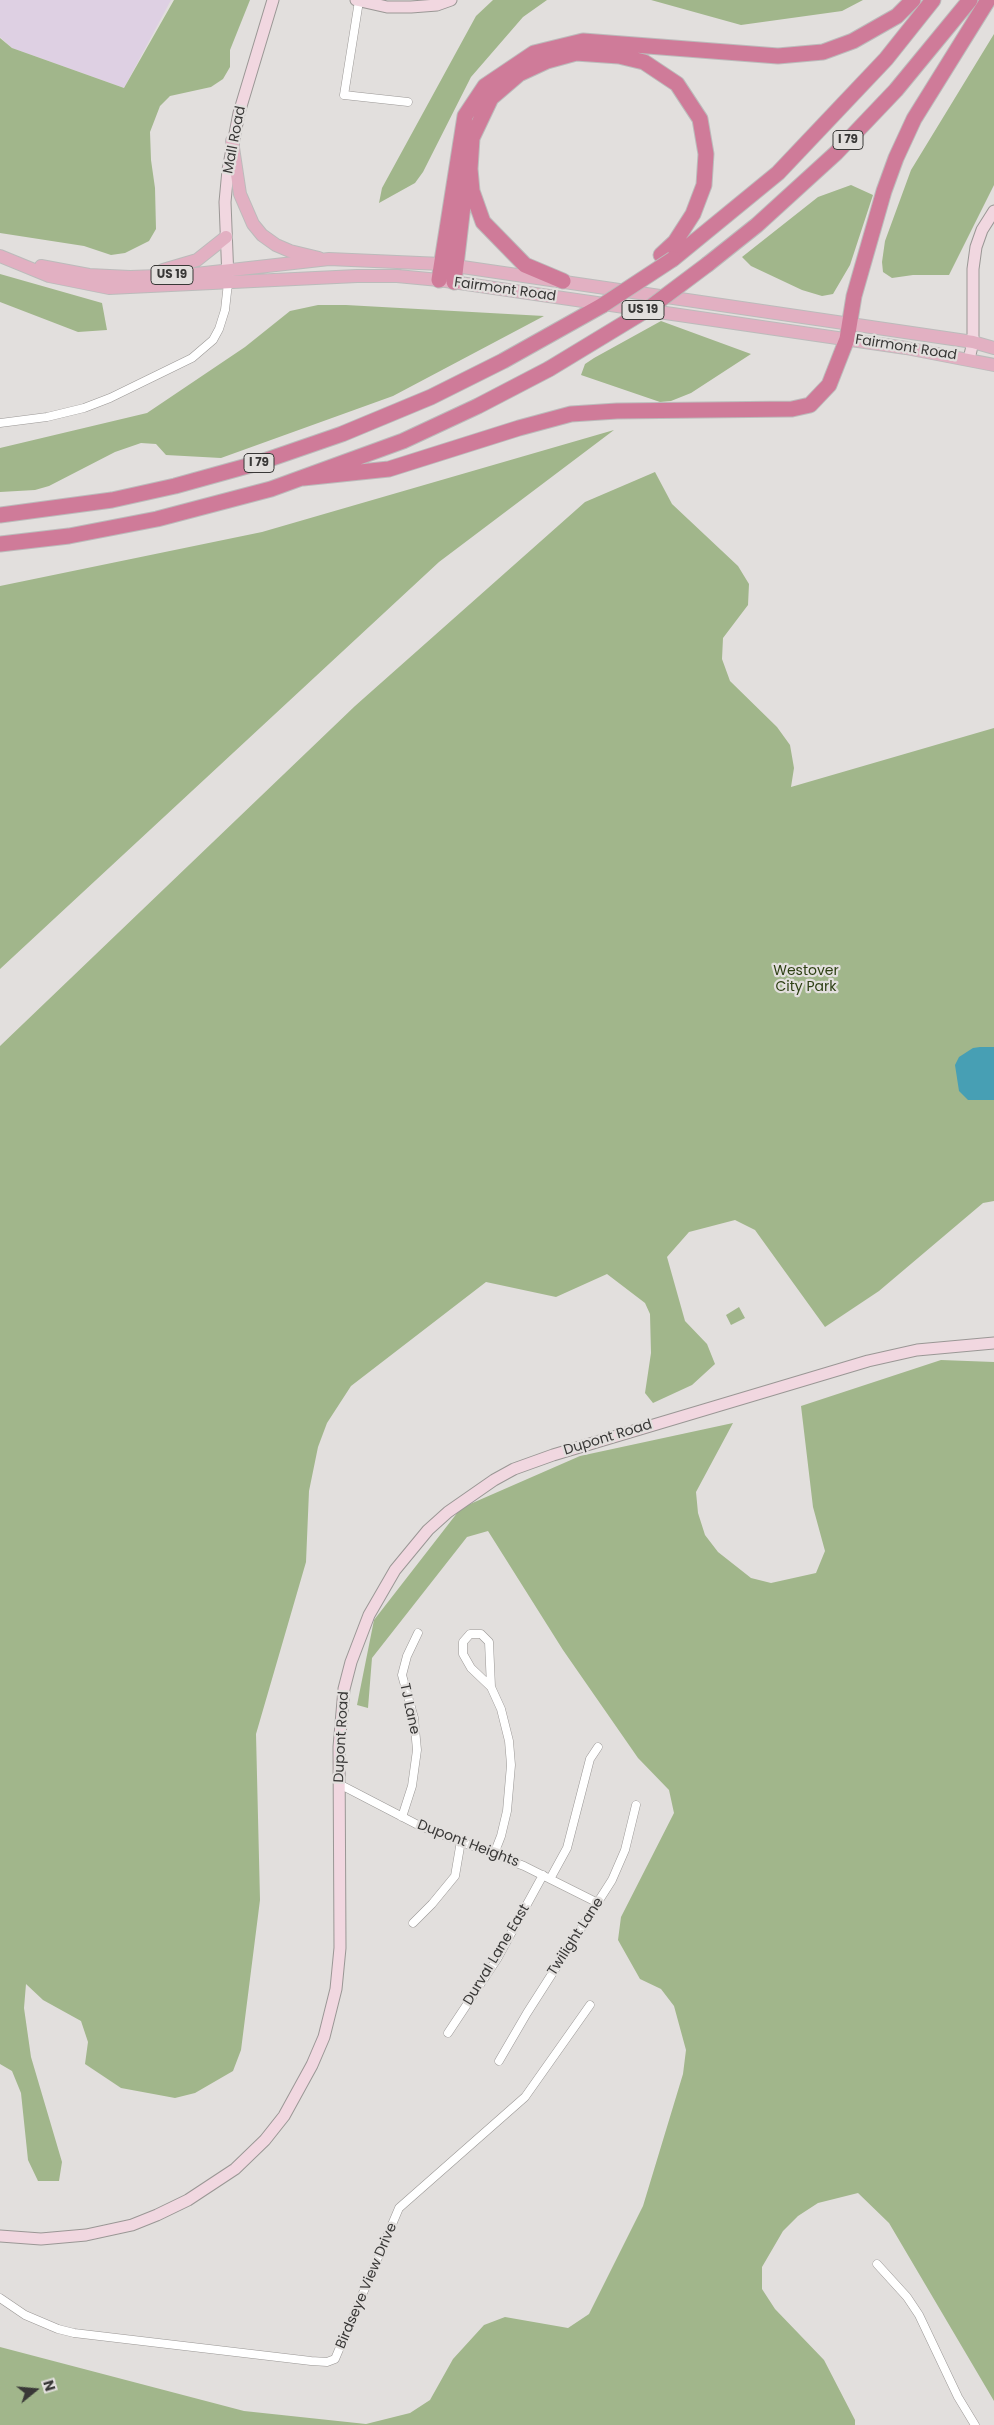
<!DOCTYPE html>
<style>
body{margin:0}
#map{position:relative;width:994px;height:2425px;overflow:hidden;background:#e2dfdd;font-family:Poppins,sans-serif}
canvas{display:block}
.north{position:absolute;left:10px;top:2365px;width:50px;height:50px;-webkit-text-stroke:4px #e2dfdd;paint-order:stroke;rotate:73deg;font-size:14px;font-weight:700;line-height:20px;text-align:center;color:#393837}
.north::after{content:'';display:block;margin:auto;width:18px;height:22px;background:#393837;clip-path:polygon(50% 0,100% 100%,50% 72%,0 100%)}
</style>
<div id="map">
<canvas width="994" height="2425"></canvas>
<div class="north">N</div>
</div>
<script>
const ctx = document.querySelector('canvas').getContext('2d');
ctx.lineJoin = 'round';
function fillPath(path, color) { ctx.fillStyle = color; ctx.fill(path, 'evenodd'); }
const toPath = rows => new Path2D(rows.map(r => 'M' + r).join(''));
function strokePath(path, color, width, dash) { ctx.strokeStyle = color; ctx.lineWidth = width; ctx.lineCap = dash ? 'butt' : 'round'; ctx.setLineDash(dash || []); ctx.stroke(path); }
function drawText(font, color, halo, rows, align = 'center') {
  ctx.font = font + ' Poppins,sans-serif'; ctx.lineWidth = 4.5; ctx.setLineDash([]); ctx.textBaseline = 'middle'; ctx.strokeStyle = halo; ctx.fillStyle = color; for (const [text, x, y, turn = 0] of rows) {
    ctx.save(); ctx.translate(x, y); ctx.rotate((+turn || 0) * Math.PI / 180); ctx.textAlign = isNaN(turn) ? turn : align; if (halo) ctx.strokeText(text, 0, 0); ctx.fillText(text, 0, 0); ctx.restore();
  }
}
fillPath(toPath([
 [0,0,171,0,124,88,12,48,0,37]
]), '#ded0e3');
fillPath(toPath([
 [174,0,250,0,230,50,230,67,223,79,211,87,170,96,160,106,150,132,151,160,155,188,156,229,149,241,125,253,111,255,84,246,0,233,0,38,12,48,124,88],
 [493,0,547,0,523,17,471,77,423,172,415,183,379,203,382,188,476,16],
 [651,0,863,0,842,11,741,25],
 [994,34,994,185,949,275,913,275,892,278,883,272,882,262,885,241,911,170],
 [851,185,873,195,850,265,833,294,822,296,802,290,751,266,742,257,818,197],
 [0,274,102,303,107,330,78,332,0,302],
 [318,305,346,305,544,316,393,396,221,458,166,455,156,444,141,443,115,452,49,486,35,490,0,492,0,448,147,413,245,347,290,311],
 [661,321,751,354,691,393,671,401,660,402,581,375,585,364,594,358],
 [614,430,439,562,0,969,0,586,262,532],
 [655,472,672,504,738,566,749,584,748,605,723,638,722,659,730,681,777,727,790,745,794,768,791,787,994,728,994,1201,983,1203,879,1291,825,1327,755,1230,735,1220,689,1232,667,1257,685,1321,707,1344,715,1364,692,1385,653,1403,645,1393,651,1353,650,1314,645,1303,607,1274,556,1297,486,1282,351,1386,327,1423,318,1447,309,1491,306,1562,256,1734,260,1900,241,2050,233,2071,195,2093,175,2098,121,2088,85,2064,88,2042,81,2021,43,2000,26,1984,24,2008,31,2057,62,2162,59,2181,38,2181,28,2160,21,2093,12,2071,0,2064,0,1046,355,706,585,502],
 [739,1307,745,1318,731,1325,726,1315],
 [941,1360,994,1362,994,2401,889,2223,858,2193,818,2203,798,2216,783,2231,762,2267,762,2289,775,2309,824,2360,855,2420,855,2425,0,2425,0,2347,244,2411,366,2424,410,2413,430,2400,453,2359,484,2325,505,2317,568,2328,589,2314,643,2206,683,2074,686,2050,674,2006,661,1989,640,1979,618,1940,621,1917,674,1813,669,1790,638,1758,563,1650,488,1531,467,1537,372,1658,368,1708,357,1705,374,1620,461,1508,580,1456,733,1423,696,1492,698,1513,705,1535,718,1552,751,1578,771,1583,816,1573,825,1551,813,1507,801,1406]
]), '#a1b68b');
fillPath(toPath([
 [980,1047,994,1047,994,1100,968,1100,959,1091,955,1065,959,1057,973,1048]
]), '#479fb4');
const street = toPath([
 [359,1,344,95,408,102],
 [0,423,47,417,84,408,110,398,192,358,213,340,219,329,225,310,228,283],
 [491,1687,471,1668,463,1654,463,1642,470,1634,481,1634,489,1642,491,1687,501,1709,509,1741,511,1765,507,1811,501,1836,494,1854],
 [339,1784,418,1825,524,1866,598,1903],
 [402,1817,412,1786,417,1750,414,1718,402,1675,407,1656,418,1633],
 [550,1879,567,1848,590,1759,598,1747],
 [413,1923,432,1904,455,1876,461,1841],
 [448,2033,497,1959,543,1875],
 [499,2061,527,2013,612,1880,625,1850,636,1805],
 [877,2264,907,2297,919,2315,958,2397,975,2425],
 [0,2298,25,2315,58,2329,74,2333,311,2361,327,2362,335,2359,399,2208,525,2097,590,2005]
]);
const secondary = toPath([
 [356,0,387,7,411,7,437,5,451,0],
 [228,279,225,202,228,170,239,113,273,0],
 [969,359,973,342,973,269,976,247,982,230,994,211],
 [0,2236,41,2239,86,2235,132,2225,157,2215,188,2200,235,2169,265,2140,284,2116,312,2065,324,2037,336,1989,340,1948,339,1747,344,1689,351,1662,369,1615,395,1570,428,1530,448,1512,494,1480,514,1469,553,1455,868,1361,917,1350,994,1343]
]);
const primary = toPath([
 [232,141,240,194,253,224,262,235,276,245,290,251,319,258],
 [0,256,49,276,109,288,357,276,397,276,439,280,906,348,994,365],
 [41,266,89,275,130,277,187,275,329,259,442,264,973,342,994,348],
 [163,270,197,260,226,237]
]);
const highway = toPath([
 [673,259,778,173,886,59,933,0],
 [708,264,757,225,836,153,896,90,970,0],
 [439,280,465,116,485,86,534,53,583,41,778,56,823,52,853,41,897,16,913,0],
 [563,281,525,265,483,222,472,191,470,169,472,138,491,98,519,74,547,61,576,53,619,56,644,62,677,84,700,119,706,154,704,185,693,214,675,242,661,255],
 [454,282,466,180],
 [303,478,389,469,519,428,571,414,617,411,792,409,810,405,829,385,847,339,854,296,884,191,896,158,914,119,988,0],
 [0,515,112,500,175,486,258,463,342,434,431,397,503,361,603,305],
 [0,544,69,536,157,519,271,489,403,441,478,406,549,369]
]);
strokePath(street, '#9a9795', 9);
strokePath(secondary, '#9a9795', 13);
strokePath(primary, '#bcbbbb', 14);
strokePath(highway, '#bcbbbb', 17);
strokePath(street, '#fff', 8);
strokePath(secondary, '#f1d7e0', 11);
strokePath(primary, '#e2b0c2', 12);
strokePath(highway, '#cf7b99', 15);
const highwayBridge = toPath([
 [603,305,673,259],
 [549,369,648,309,708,264]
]);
strokePath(highwayBridge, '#bcbbbb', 17, []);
strokePath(highwayBridge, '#cf7b99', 15);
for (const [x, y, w] of [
 [848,140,30],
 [172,275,42],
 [643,310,42],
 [259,463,30]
]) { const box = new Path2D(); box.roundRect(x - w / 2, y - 9.5, w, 19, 4); ctx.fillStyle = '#e2dfdd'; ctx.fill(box); strokePath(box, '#393837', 1); }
drawText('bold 12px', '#393837', null, [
 ["I 79",848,140],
 ["US 19",172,275],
 ["US 19",643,310],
 ["I 79",259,463]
]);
drawText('14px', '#393837', '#e2dfdd', [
 ["Mall Road",235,140,-79],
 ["Fairmont Road",505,290,8],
 ["Fairmont Road",906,348,9],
 ["Dupont Road",608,1438,-17],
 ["TJ Lane",409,1709,78],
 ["Dupont Road",342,1737,-87],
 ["Dupont Heights",468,1844,21],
 ["Twilight Lane",576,1937,-57],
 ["Durval Lane East",497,1955,-59],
 ["Birdseye View Drive",367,2286,-67]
]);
drawText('14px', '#2e4014', '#e2dfdd', [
 ["Westover",806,971],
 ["City Park",806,987]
]);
</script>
